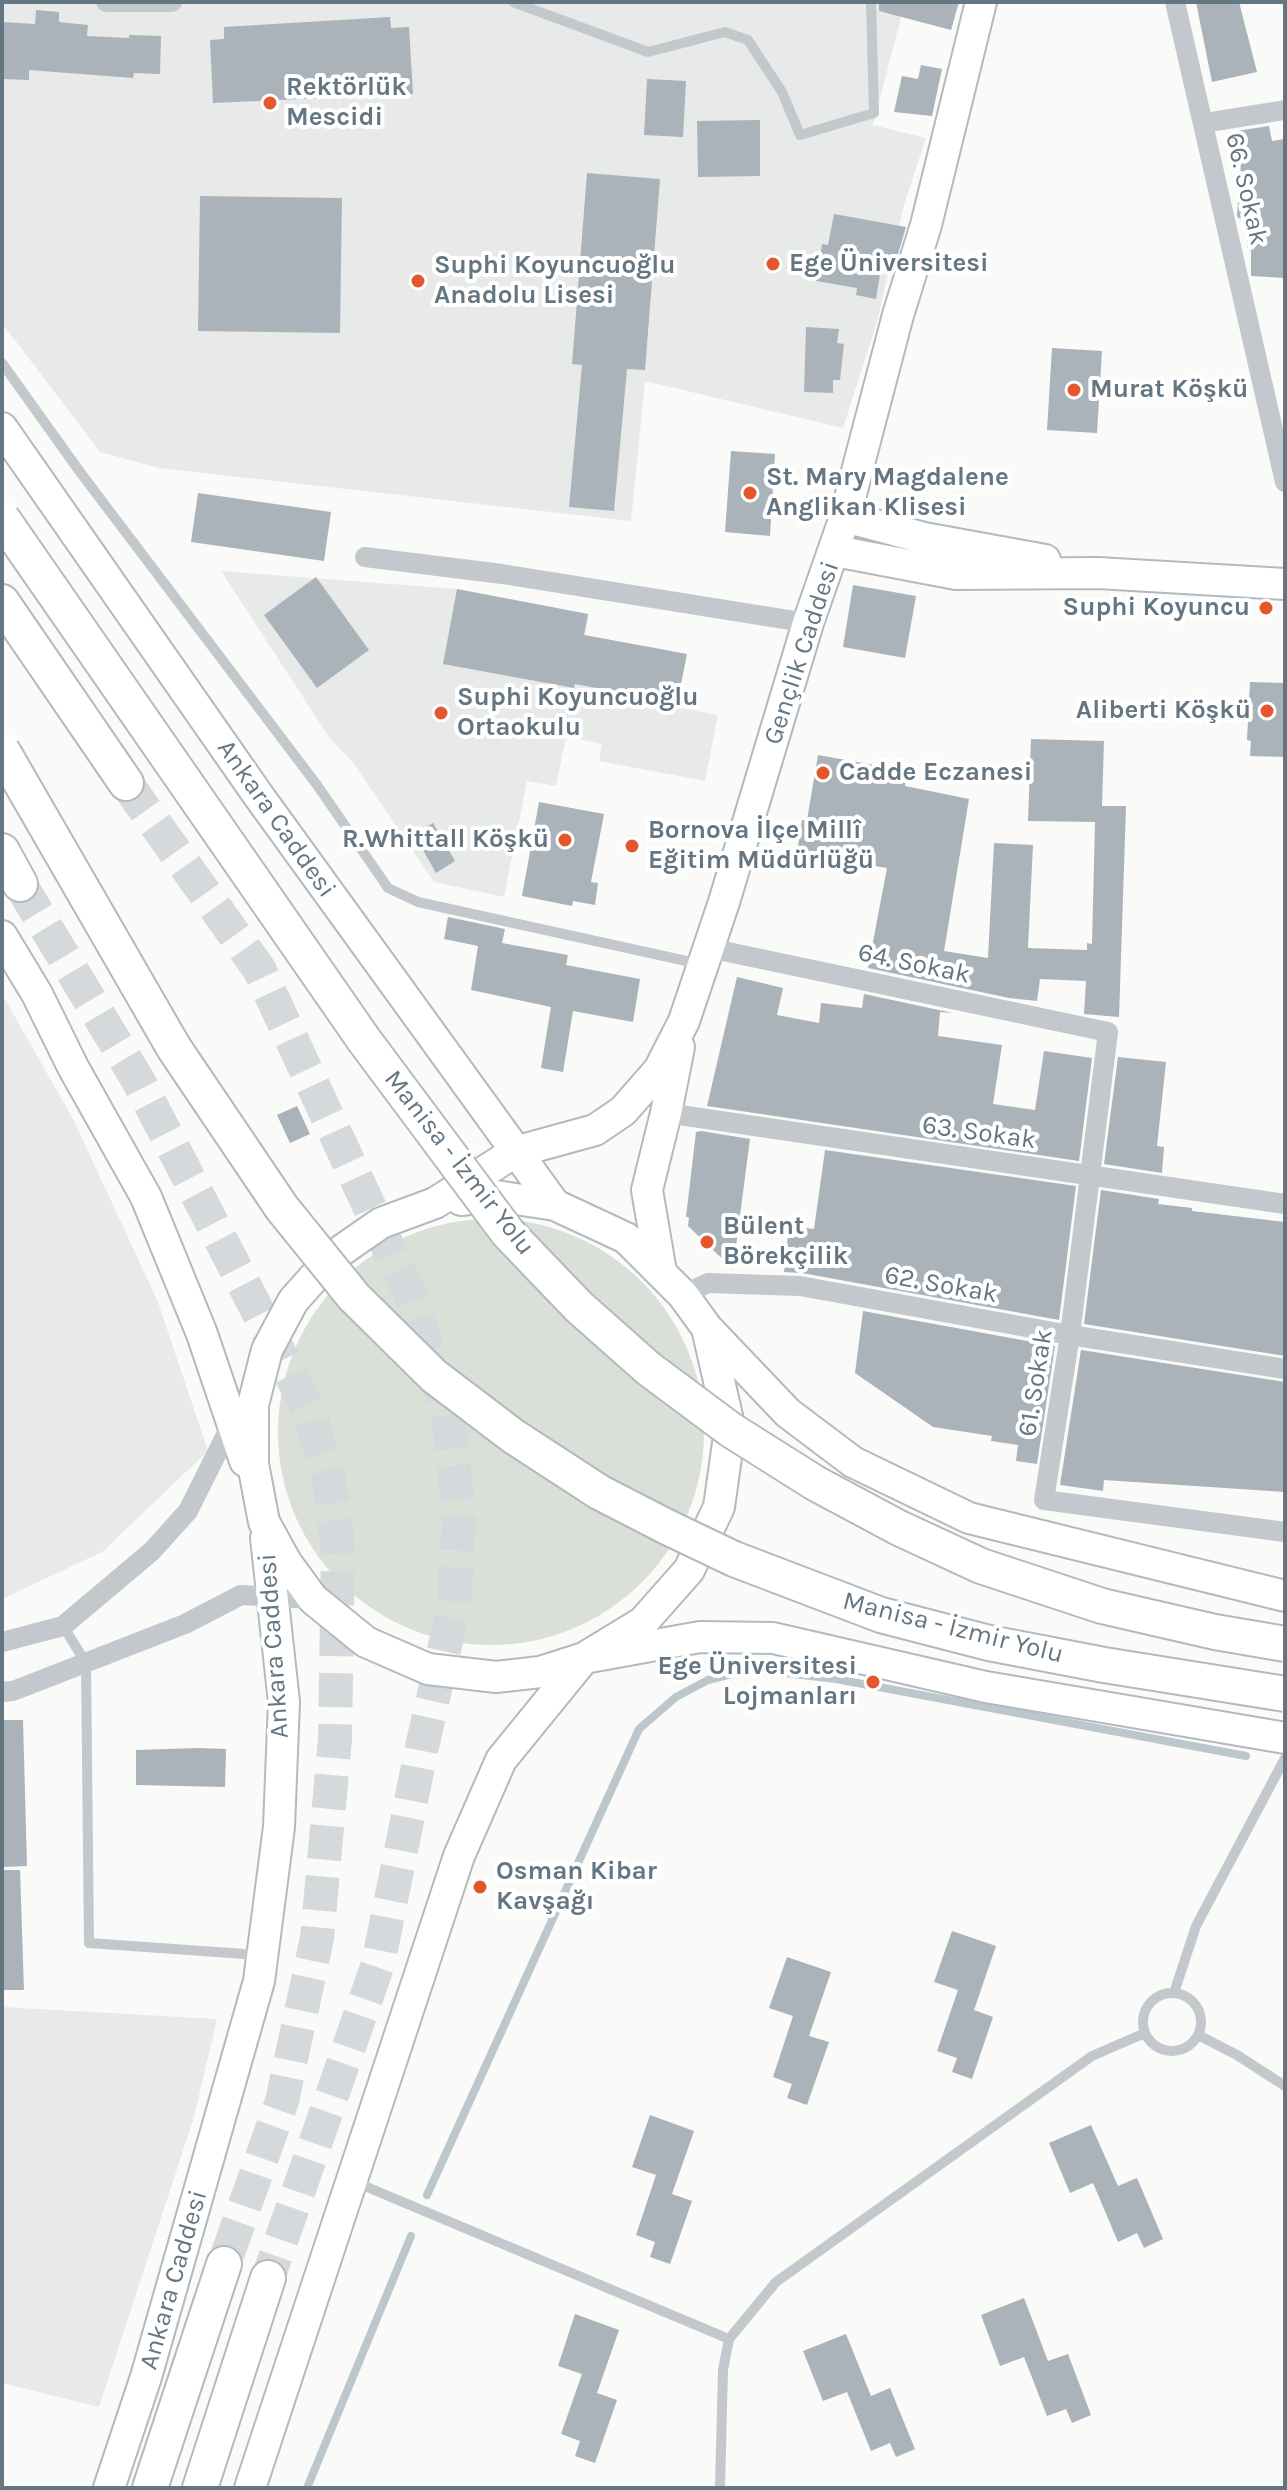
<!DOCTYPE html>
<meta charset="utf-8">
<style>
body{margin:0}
#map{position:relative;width:1287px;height:2490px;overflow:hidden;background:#fafaf8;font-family:Karla,sans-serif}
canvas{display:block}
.frame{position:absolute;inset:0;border:4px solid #657683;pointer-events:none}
</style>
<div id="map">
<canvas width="1287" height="2490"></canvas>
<div class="frame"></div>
</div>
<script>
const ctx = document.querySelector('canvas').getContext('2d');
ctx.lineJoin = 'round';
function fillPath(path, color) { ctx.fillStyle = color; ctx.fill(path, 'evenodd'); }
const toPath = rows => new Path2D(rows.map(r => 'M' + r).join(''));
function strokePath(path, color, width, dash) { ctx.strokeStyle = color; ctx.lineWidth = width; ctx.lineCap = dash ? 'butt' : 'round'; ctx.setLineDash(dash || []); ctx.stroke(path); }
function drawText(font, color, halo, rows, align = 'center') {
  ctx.font = font + ' Karla,sans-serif'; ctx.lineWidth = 8; ctx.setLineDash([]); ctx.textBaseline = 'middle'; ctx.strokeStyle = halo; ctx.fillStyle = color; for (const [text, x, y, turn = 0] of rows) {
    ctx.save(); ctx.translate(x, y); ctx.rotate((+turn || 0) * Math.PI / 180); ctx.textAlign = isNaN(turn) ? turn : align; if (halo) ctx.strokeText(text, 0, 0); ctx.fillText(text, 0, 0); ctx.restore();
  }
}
fillPath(toPath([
 [2,2,905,2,873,125,926,138,904,205,877,322,843,428,645,381,631,521,159,468,100,452,2,323],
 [221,571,457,589,589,614,585,635,687,654,677,707,718,715,705,781,599,761,602,744,566,737,556,786,527,781,504,897,434,882,352,761,331,740],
 [2,994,73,1119,158,1302,208,1451,102,1552,2,1599],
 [2,2007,217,2019,194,2117,99,2407,2,2383]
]), '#e8e9e9');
fillPath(toPath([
 '278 1432a213 213 0 1 1 426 0a213 213 0 1 1-426 0Z'
]), '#dadfd7');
strokePath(toPath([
 [427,2195,639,1729,676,1697,708,1680,751,1669,836,1679,1246,1756],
 [307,2488,411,2236]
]), '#bbc7cb', 8);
fillPath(toPath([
 [879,2,959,2,951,30,879,11],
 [1196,2,1239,2,1257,72,1212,82],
 [36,10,59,12,59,22,88,25,87,36,129,38,129,35,161,36,160,74,134,73,133,78,29,70,29,80,2,79,2,22,35,24],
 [390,17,391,28,409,27,413,94,213,103,210,40,224,39,224,27],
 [921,65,942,69,932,116,894,112,902,76,918,79],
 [647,79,686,81,683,137,644,135],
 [760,120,760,176,698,177,697,121],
 [1269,126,1272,141,1285,139,1285,278,1251,276,1251,248,1247,247,1248,219,1238,218,1237,215,1241,162,1230,162,1229,132],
 [587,173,660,179,645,370,627,369,614,511,569,507,582,365,572,364],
 [200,196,342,198,340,333,198,331],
 [834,214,906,227,893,271,881,268,876,299,856,295,857,288,816,281,822,244,828,245],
 [806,327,839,329,837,343,844,344,840,380,833,380,833,393,804,392],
 [1052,348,1102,351,1097,433,1047,430],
 [731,451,775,454,770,536,725,532],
 [198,493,331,512,324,561,191,542],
 [316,577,369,650,317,688,264,615],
 [853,585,916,596,905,658,843,647],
 [457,589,588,614,584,635,687,654,677,703,575,684,574,688,443,664],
 [1250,682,1285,683,1285,757,1250,756,1251,741,1247,740],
 [1031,739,1104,741,1102,806,1126,806,1119,1017,1084,1014,1086,981,1040,979,1037,1001,1009,998,868,968,887,868,797,853,802,820,807,820,818,755,908,771,905,786,969,799,944,951,988,958,994,843,1033,845,1028,948,1087,950,1087,943,1092,944,1095,822,1028,821],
 [539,802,604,814,591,882,598,883,595,905,573,901,572,906,522,896],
 [433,823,455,861,436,873,414,834],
 [448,917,505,929,502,943,568,955,566,965,640,979,633,1022,573,1011,563,1072,541,1068,551,1007,471,990,478,946,444,939],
 [737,977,783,988,777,1015,819,1023,821,1003,862,1008,864,994,953,1013,940,1012,938,1036,1002,1045,993,1104,1035,1110,1044,1051,1092,1058,1079,1161,707,1106],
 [1118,1057,1166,1062,1157,1146,1164,1147,1162,1173,1104,1164],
 [297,1106,310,1134,290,1143,277,1115],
 [701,1131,750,1139,733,1269,688,1226,689,1217,686,1217,696,1132],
 [825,1150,1076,1186,1059,1320,802,1273,784,1272,789,1226,814,1229],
 [1101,1190,1159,1199,1158,1204,1192,1208,1192,1211,1285,1222,1285,1356,1084,1324],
 [863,1311,1055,1346,1037,1464,1016,1461,1018,1445,991,1441,992,1436,933,1427,855,1373],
 [1081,1350,1285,1382,1285,1492,1104,1480,1103,1491,1060,1485],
 [2,1720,23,1720,27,1866,2,1867],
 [199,1748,226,1749,225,1787,136,1785,136,1750],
 [2,1870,20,1870,24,1990,2,1990],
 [952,1931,996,1946,974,2010,993,2017,972,2079,952,2072,957,2058,937,2051,958,1990,934,1982],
 [787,1957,831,1972,809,2036,829,2042,807,2105,787,2098,792,2084,773,2077,793,2016,769,2008],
 [650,2115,694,2131,672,2194,692,2201,670,2264,650,2257,655,2242,636,2235,656,2175,632,2167],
 [1091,2125,1118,2186,1137,2178,1163,2239,1144,2248,1137,2233,1118,2242,1093,2183,1070,2193,1049,2143],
 [1024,2298,1048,2361,1068,2354,1091,2415,1072,2423,1066,2409,1047,2416,1024,2357,1000,2366,981,2315],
 [575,2314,619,2330,597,2393,617,2400,595,2463,575,2456,580,2441,561,2434,582,2374,558,2366],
 [846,2334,871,2396,890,2388,915,2449,896,2457,890,2443,871,2451,847,2392,823,2401,803,2351]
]), '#aab3b9');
strokePath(toPath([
 [126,783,259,969,409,1292,448,1413,459,1517,454,1606,422,1747,378,1964,268,2278],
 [20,884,139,1082,308,1408,328,1474,338,1548,335,1739,317,1938,282,2101,224,2264]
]), '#d5d9db', 34, [34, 17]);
const secondary = toPath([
 [981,2,926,225,898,315,845,517,808,623,724,902,684,1021,659,1070,623,1111,595,1130,515,1152,435,1203,381,1223,332,1257,293,1301,267,1350,253,1405,253,1464,264,1522,286,1562,313,1599,366,1642,428,1669,496,1677,540,1672,584,1658,700,1637,773,1638,986,1687,1285,1738],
 [2,428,258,795,555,1205],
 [845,517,924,538,1045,560],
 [835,551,956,574,1098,573,1285,584],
 [2,936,37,994,73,1067,146,1197,202,1334,245,1461],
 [461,1200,496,1196,555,1205,626,1238,683,1295,707,1328,788,1413,853,1462,969,1518,1285,1596],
 [661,1272,647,1190,666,1113,679,1047],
 [109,2488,146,2377,259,1981,279,1827,284,1702,266,1538],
 [250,2488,459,1856,501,1760,584,1658,643,1622,689,1570,719,1507,730,1429,707,1328]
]);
const trunk = toPath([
 [2,602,126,783],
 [2,851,20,884],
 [150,2488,224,2264],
 [200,2488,268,2278]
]);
strokePath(secondary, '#b3babf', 34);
strokePath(trunk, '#b4b9bd', 38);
strokePath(toPath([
 [513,2,648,52,725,32,748,40,782,92,800,135,874,113,871,2],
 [2,363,80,472,317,785,388,888,418,902,700,964],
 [63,1626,86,1663,89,1943,259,1955],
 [1174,1993,1196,1926,1285,1758],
 '1143 2022a29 29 0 1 1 58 0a29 29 0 1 1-58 0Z',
 [1198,2035,1237,2055,1285,2086],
 [355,2182,729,2339],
 [720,2488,723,2370,729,2339,776,2282,1092,2056,1145,2033]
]), '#c3c8cc', 10);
strokePath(toPath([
 [106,2,172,2],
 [1175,2,1285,482],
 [1204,123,1285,110],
 [365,557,502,574,808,623],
 [709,948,1108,1032,1070,1335,1044,1500,1285,1532],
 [666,1113,1285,1204],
 [683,1295,708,1283,800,1286,1070,1335,1285,1369],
 [2,1642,63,1626,152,1551,188,1511,234,1419],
 [2,1692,13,1691,185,1624,241,1595,313,1599]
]), '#c3c8cc', 20);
strokePath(secondary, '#fff', 30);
strokePath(trunk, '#fff', 34);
const trunkBridge = toPath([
 [2,518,364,1040,508,1233,579,1307,649,1369,731,1430,815,1483,899,1528,981,1566,1102,1606,1215,1632,1285,1644],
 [2,750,174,1048,282,1208,354,1297,434,1376,513,1436,599,1492,667,1527,734,1559,881,1615,989,1643,1104,1665,1285,1694]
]);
strokePath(trunkBridge, '#b4b9bd', 38, []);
strokePath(trunkBridge, '#fff', 34);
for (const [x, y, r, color] of [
 [270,103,8,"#e4572e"],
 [773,264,8,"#e4572e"],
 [418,281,8,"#e4572e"],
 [1074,390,8,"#e4572e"],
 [750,493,8,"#e4572e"],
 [1266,608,8,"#e4572e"],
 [1267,711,8,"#e4572e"],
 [441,713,8,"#e4572e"],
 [823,773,8,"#e4572e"],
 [565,840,8,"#e4572e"],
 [632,846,8,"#e4572e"],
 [707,1242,8,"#e4572e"],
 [873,1682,8,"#e4572e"],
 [480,1887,8,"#e4572e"]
]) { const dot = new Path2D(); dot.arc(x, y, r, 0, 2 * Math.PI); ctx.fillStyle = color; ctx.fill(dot); strokePath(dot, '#fff', 3); }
drawText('bold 26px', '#657683', '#fff', [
 ["Rektörlük",286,88],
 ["Mescidi",286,118],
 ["Ege Üniversitesi",789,264],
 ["Suphi Koyuncuoğlu",434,266],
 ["Anadolu Lisesi",434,296],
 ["Murat Köşkü",1090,390],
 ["St. Mary Magdalene",766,478],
 ["Anglikan Klisesi",766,508],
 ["Suphi Koyuncu",1250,608,"right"],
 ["Suphi Koyuncuoğlu",457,698],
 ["Ortaokulu",457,728],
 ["Aliberti Köşkü",1251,711,"right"],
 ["Cadde Eczanesi",839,773],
 ["Bornova İlçe Millî",648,831],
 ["Eğitim Müdürlüğü",648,861],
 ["R.Whittall Köşkü",549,840,"right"],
 ["Bülent",723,1227],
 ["Börekçilik",723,1257],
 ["Ege Üniversitesi",857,1667,"right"],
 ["Lojmanları",857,1697,"right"],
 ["Osman Kibar",496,1872],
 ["Kavşağı",496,1902]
], 'left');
drawText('26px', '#657683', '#fff', [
 ["66. Sokak",1246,189,77],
 ["Gençlik Caddesi",802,653,-72],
 ["Ankara Caddesi",276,819,55],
 ["64. Sokak",914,964,12],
 ["63. Sokak",979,1133,8],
 ["Manisa - İzmir Yolu",459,1163,52],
 ["62. Sokak",941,1285,10],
 ["61. Sokak",1036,1383,-81],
 ["Manisa - İzmir Yolu",953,1628,14],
 ["Ankara Caddesi",274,1646,-94],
 ["Ankara Caddesi",174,2280,-74]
]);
</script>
